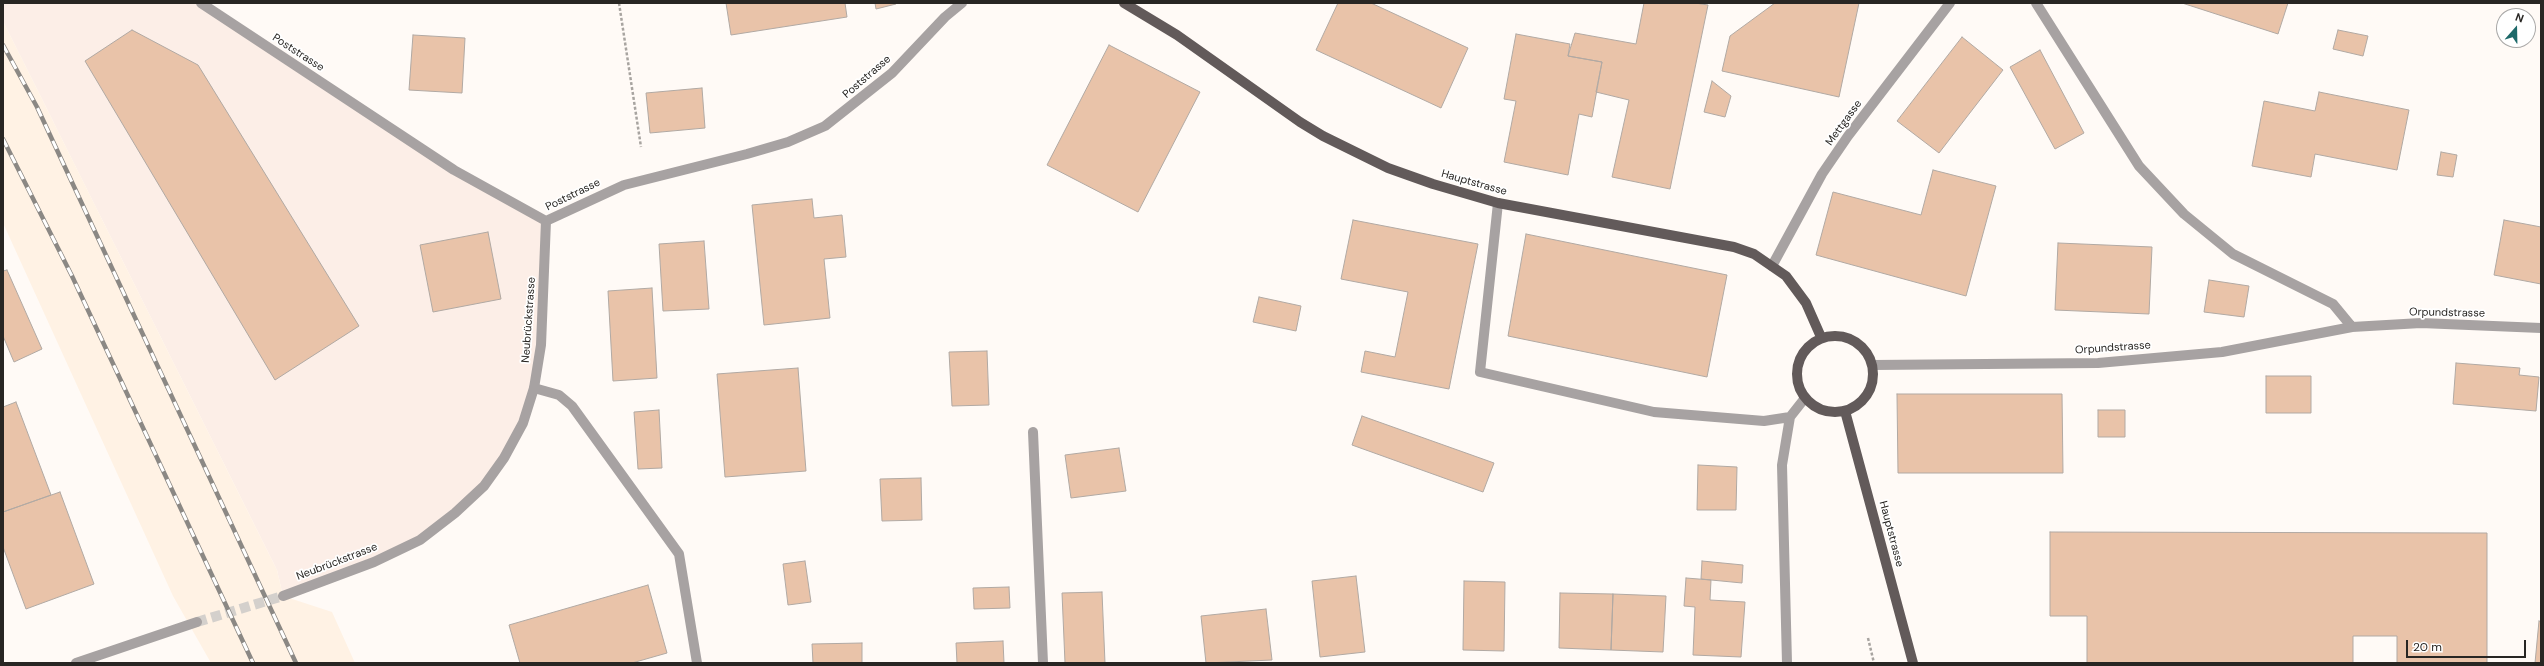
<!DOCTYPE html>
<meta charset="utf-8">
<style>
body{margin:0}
#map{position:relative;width:2544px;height:666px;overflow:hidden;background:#fffaf6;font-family:"DM Sans",sans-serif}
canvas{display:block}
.frame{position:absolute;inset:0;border:4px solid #282623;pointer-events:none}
.north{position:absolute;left:2496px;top:8px;width:40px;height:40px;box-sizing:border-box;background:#fff;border:1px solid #a9a8a7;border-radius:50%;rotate:20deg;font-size:11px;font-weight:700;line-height:16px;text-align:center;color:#282623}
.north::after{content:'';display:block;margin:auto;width:14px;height:18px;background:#1d6969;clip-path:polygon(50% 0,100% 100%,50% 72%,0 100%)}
.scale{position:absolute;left:2406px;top:640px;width:120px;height:18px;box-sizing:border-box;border:2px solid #282623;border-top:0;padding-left:5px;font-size:12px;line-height:14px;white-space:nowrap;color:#282623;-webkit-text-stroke:3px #fff;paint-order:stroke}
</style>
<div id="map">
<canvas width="2544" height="666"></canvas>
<div class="frame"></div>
<div class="north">N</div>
<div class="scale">20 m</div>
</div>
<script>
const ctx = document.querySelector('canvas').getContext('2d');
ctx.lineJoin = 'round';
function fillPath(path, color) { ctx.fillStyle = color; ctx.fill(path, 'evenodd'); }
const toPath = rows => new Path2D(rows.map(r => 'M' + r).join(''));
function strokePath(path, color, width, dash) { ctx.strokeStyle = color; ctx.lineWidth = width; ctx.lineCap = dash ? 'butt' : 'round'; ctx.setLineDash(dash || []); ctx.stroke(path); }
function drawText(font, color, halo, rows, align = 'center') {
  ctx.font = font + ' "DM Sans",sans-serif'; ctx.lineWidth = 3.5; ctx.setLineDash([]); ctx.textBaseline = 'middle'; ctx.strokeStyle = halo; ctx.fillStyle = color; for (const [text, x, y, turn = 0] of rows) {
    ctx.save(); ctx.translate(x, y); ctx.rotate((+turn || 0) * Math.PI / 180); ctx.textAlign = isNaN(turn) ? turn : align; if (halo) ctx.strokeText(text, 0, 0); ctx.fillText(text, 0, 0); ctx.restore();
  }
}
fillPath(toPath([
 [3,3,201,3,454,170,546,221,541,345,523,423,484,486,420,540,283,596,277,570,3,21]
]), '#fceee7');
fillPath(toPath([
 [3,21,277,570,283,596,332,612,355,663,211,663,173,596,3,223]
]), '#fff2e4');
const building = toPath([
 [726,3,845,3,847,17,731,35,726,3],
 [875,3,895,3,896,4,876,9,875,3],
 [1338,3,1371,3,1468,48,1441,108,1316,50,1338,3],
 [1644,3,1695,3,1708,5,1670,189,1612,177,1629,100,1596,92,1602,62,1568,56,1575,33,1636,44,1644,3],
 [1775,3,1859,3,1839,97,1722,71,1730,36,1775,3],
 [2182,3,2288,3,2278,34,2182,3],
 [132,30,198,65,359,326,275,380,85,61,132,30],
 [2338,30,2368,36,2363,56,2333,49,2338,30],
 [1516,34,1570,44,1568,56,1602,62,1592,117,1579,114,1568,175,1504,162,1516,101,1504,99,1516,34],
 [413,35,465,38,462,93,409,90,413,35],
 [1962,37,2003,70,1939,153,1897,121,1962,37],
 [1109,45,1200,92,1138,212,1047,165,1109,45],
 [2040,50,2084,133,2055,149,2010,67,2040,50],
 [1712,81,1731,96,1725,117,1704,112,1712,81],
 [702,88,705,128,650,133,646,93,702,88],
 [2319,92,2409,110,2397,170,2315,154,2311,177,2252,166,2264,101,2315,111,2319,92],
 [2441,152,2457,155,2453,177,2437,175,2441,152],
 [1933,170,1996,186,1966,296,1816,255,1833,192,1921,215,1933,170],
 [812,199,814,218,842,215,846,257,824,259,830,318,764,325,752,205,812,199],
 [1353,220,1478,244,1449,389,1361,372,1365,351,1395,357,1408,292,1341,279,1353,220],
 [2504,220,2541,227,2541,284,2494,275,2504,220],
 [488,232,501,299,433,312,420,245,488,232],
 [1526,234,1727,275,1707,377,1508,336,1526,234],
 [704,241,709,309,663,311,659,244,704,241],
 [2058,243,2152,247,2149,314,2055,310,2058,243],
 [7,270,42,349,14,362,3,336,3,271,7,270],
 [2209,280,2249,286,2244,317,2204,312,2209,280],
 [652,288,657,378,613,381,608,291,652,288],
 [1259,297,1301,306,1296,331,1253,322,1259,297],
 [987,351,989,405,952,406,949,352,987,351],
 [2456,363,2520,368,2519,375,2539,377,2536,411,2453,404,2456,363],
 [798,368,806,471,725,477,717,374,798,368],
 [2266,376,2311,376,2311,413,2266,413,2266,376],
 [1897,394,2062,394,2063,473,1898,473,1897,394],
 [16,402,51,495,3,512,3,407,16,402],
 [659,410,662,468,638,469,634,412,659,410],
 [2098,410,2125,410,2125,437,2098,437,2098,410],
 [1362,416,1494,463,1483,492,1352,445,1362,416],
 [1119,448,1126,491,1071,498,1065,455,1119,448],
 [1698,465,1737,467,1736,510,1697,510,1698,465],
 [921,478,922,520,882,521,880,479,921,478],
 [60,492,94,584,26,609,3,547,3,512,60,492],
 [2050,532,2487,533,2487,663,2397,663,2397,636,2353,636,2353,663,2087,663,2087,616,2050,616,2050,532],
 [805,561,811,602,788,605,783,564,805,561],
 [1702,561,1743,565,1742,583,1701,579,1702,561],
 [1356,576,1365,652,1320,657,1312,581,1356,576],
 [1686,578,1711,580,1710,600,1745,602,1741,657,1693,655,1695,607,1684,606,1686,578],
 [1464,581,1505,582,1504,651,1463,650,1464,581],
 [648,585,667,653,632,663,520,663,509,625,648,585],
 [1009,587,1010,608,974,609,973,588,1009,587],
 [1102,592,1105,663,1065,663,1062,593,1102,592],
 [1560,593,1613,594,1611,650,1559,648,1560,593],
 [1613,594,1666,596,1663,652,1611,650,1613,594],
 [1266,609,1272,660,1206,663,1201,616,1266,609],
 [2539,621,2541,622,2541,663,2535,663,2539,621],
 [1003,641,1004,663,957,663,956,643,1003,641],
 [862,643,862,663,813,663,812,644,862,643]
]);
fillPath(building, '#e9c3a9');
strokePath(building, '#b1a9a3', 1);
strokePath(toPath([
 [197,622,283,596]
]), '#d4d0cc', 10, [10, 5]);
strokePath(toPath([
 [619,3,641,147],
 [1868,638,1874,663]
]), '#a8a4a0', 2.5, [3, 2]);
strokePath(toPath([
 [1498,203,1480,372,1654,412,1764,421,1790,417],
 [534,388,559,395,572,406,679,554,697,663],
 [1033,432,1043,663],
 [1787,663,1782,465,1790,417,1805,398]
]), '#a7a2a2', 10);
strokePath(toPath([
 [201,3,454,170,546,221],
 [2036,3,2139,166,2184,214,2233,254,2333,304,2352,327],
 [546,221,624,185,747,154,788,142,825,126,892,73,945,17,962,3],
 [1772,266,1822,174,1848,136,1950,3],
 [1873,365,2098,363,2222,352,2352,327,2421,323,2541,328],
 [283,596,374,562,420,540,455,513,484,486,504,458,523,423,534,388,541,345,546,221],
 [76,663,197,622]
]), '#a7a2a2', 10);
strokePath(toPath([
 [1124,3,1177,35,1300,122,1323,136,1388,168,1433,184,1498,203,1734,247,1754,254,1786,276,1806,303,1821,337],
 '1797 374a38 38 0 1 1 76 0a38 38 0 1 1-76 0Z',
 [1845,411,1913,663]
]), '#625a5a', 10);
const rail = toPath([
 [3,45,37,107,70,178,296,663],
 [3,139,72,276,253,663]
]);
strokePath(rail, '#8b8884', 4.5);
strokePath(rail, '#fff', 3, [9]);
drawText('11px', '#282623', '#fff', [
 ["Poststrasse",298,53,33],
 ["Poststrasse",867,77,-41],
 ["Mettgasse",1844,123,-54],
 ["Hauptstrasse",1474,183,16],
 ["Poststrasse",573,195,-26],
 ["Orpundstrasse",2447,313,1],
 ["Neubrückstrasse",529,320,-86],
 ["Orpundstrasse",2113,348,-4],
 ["Hauptstrasse",1891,534,75],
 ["Neubrückstrasse",337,562,-21]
]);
</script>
